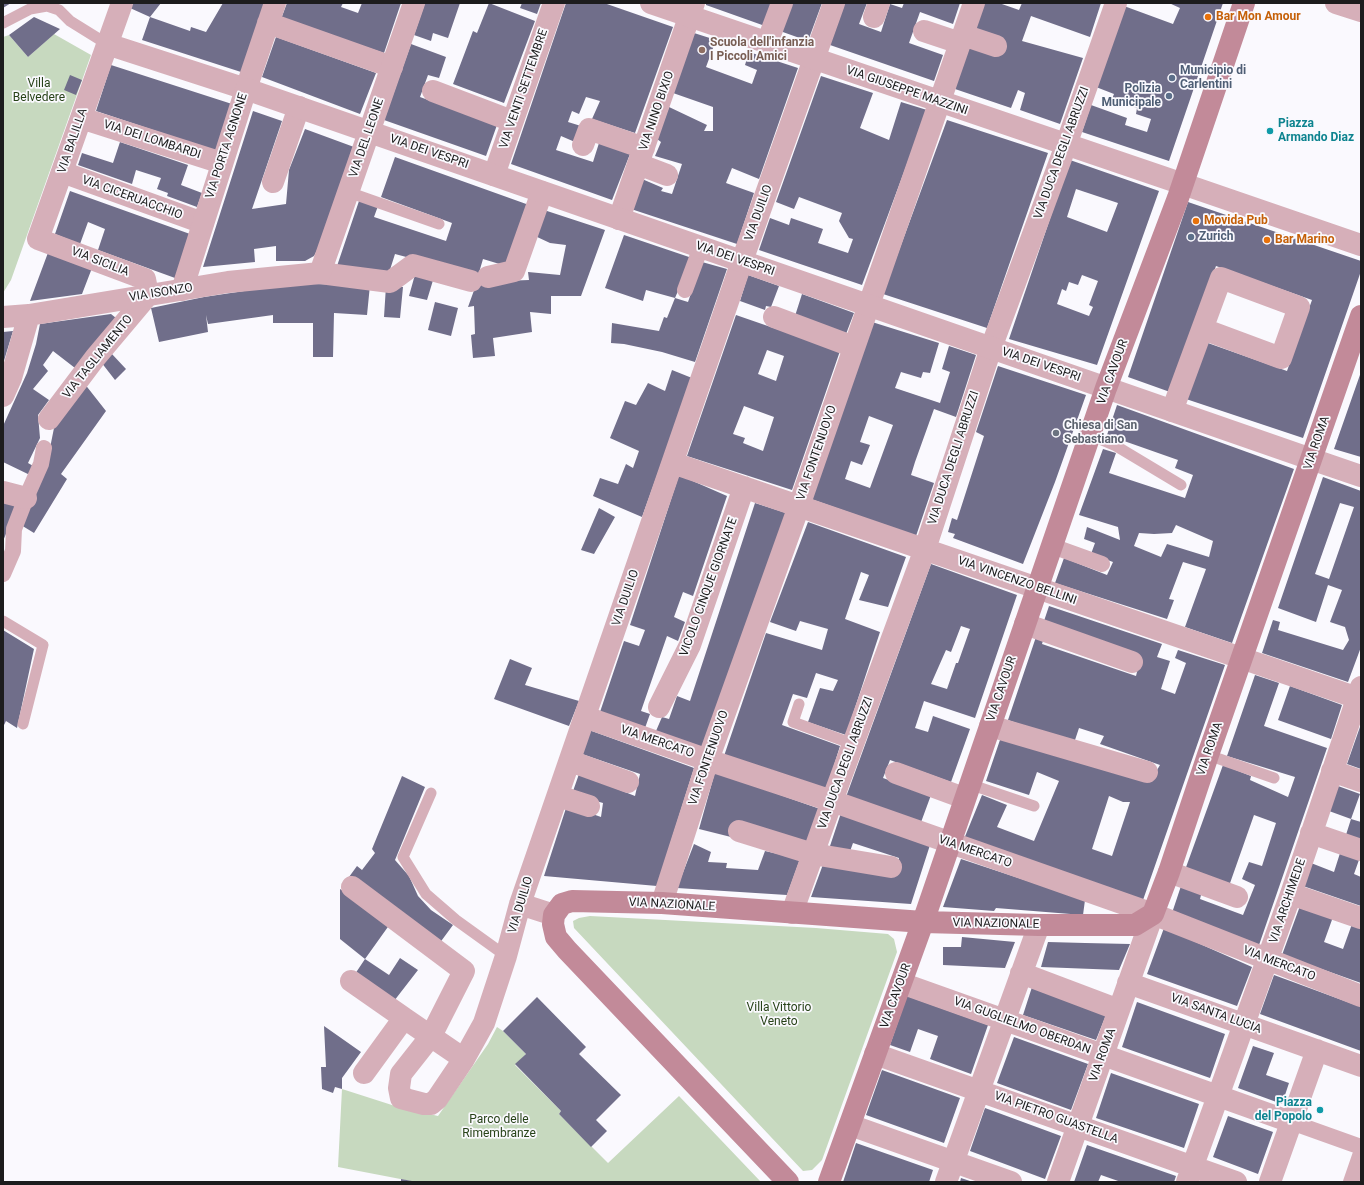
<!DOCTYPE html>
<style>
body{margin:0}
#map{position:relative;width:1364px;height:1185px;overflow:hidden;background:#faf9fe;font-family:Roboto,sans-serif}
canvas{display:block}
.frame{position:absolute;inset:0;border:4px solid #1c1c1d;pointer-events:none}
</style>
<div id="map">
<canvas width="1364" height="1185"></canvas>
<div class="frame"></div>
</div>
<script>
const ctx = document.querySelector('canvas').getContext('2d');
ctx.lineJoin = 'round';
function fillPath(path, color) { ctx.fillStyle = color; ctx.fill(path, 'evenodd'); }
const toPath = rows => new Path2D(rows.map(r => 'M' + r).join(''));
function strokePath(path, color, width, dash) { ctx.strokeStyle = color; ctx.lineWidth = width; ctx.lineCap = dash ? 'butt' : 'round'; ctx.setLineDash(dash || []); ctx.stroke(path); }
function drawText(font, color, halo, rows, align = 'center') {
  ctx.font = font + ' Roboto,sans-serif'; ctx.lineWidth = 3.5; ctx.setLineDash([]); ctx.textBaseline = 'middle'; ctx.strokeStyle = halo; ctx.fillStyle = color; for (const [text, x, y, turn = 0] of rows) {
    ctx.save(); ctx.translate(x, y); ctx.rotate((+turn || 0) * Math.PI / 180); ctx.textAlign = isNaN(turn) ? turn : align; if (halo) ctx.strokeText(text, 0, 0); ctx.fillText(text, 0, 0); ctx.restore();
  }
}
fillPath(toPath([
 [54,34,91,55,11,280,3,293,3,37,9,35,28,57],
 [590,916,816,928,888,934,894,939,897,952,822,1160,812,1170,803,1171,574,928,573,921,579,918],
 [497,1027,503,1031,526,1054,515,1065,561,1111,559,1114,608,1163,679,1096,761,1182,416,1182,338,1167,342,1089,395,1106,438,1116,488,1044]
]), '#c7d9bf');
fillPath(toPath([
 [3,3,11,3,3,8],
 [134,3,161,3,150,17,190,31,191,27,206,32,223,3,265,3,241,72,142,40,150,17,130,8],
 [287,3,343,3,341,7,358,13,362,3,401,3,384,53,281,19],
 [425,3,460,3,448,38,433,33,431,41,414,35],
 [489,3,535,21,504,103,453,84,473,31,477,33],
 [522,3,541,3,537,14,520,8],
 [566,3,604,3,673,27,635,133,592,119,600,101,586,97,579,114,572,111,568,122,581,126,575,142,561,136,556,150,593,162,599,143,630,154,612,200,511,164],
 [706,3,775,3,765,26,706,5],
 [789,3,822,3,808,41,780,31],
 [845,3,867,3,859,24,881,32,890,4,902,8,904,3,960,3,953,24,920,12,909,43,943,55,934,81,830,45],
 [984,3,999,3,1019,10,1022,3,1101,3,1090,37,1031,16,1022,41,1083,58,1060,124,1020,110,1025,93,1018,90,1011,108,955,89],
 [1169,3,1223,3,1169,161,1082,132,1091,105,1127,118,1125,125,1147,132,1151,119,1136,114,1137,108,1112,99,1114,94,1096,87,1124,6,1173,24,1180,8],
 [34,17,60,29,28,57,9,35],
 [694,33,716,40,706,67,752,84,757,70,745,65,749,52,798,68,759,179,732,168,726,183,754,193,737,244,631,209,642,179,663,188,661,191,672,194,682,164,655,156,661,142,657,139,669,107,707,125,704,131,713,131,713,107,673,93],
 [276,37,376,73,360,114,262,77],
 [411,44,446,57,439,78,428,75,420,97,497,125,486,156,384,120],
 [111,65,232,104,216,151,96,111],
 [70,75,82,80,76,95,64,90],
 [821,76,873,93,860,128,889,140,901,102,927,110,862,285,759,250,770,218,789,225,791,218,823,229,818,243,848,253,853,239,849,238,839,221,842,213,799,197,794,209,776,202],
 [253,111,282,121,252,209,286,204,289,170,305,129,354,147,322,241,314,256,305,261,276,261,276,246,254,249,255,262,203,267],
 [947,120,1048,153,987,328,883,294],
 [120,142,188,165,181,185,202,193,197,207,167,196,168,193,157,189,161,178,136,170,132,184,78,165,82,153,113,163],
 [395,157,529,205,506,266,483,259,478,276,395,254,388,276,337,266,359,201,378,206,374,217,446,241,452,223,381,197],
 [1070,160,1159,191,1097,365,1009,339],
 [1076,189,1118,203,1107,232,1067,217],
 [1082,275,1098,281,1089,305,1093,307,1089,316,1057,304,1062,289,1066,291,1069,282,1078,285],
 [70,191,190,234,175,278,98,250,105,229,88,222,80,244,55,234],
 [1188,202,1361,261,1361,271,1303,438,1186,399,1205,342,1287,371,1312,300,1216,266,1170,392,1128,377],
 [544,210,605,230,581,296,551,296,551,314,530,312,532,332,493,338,495,356,473,358,471,335,475,334,474,306,468,307,477,282,529,280,528,272,560,275,566,245,550,243,535,236],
 [624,235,692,258,675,298,646,290,643,301,605,288],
 [49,250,92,268,82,294,30,301],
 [702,262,727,269,695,362,662,352,624,344,611,343,612,323,659,331,664,317,667,318,675,298,688,302],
 [416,271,434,277,427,300,409,296],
 [748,275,779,286,771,307,766,306,765,310,740,301],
 [313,284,370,285,367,315,334,313,333,357,313,357,313,323,273,323,273,315,208,324,206,315,208,332,159,342,151,308,204,297,271,287],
 [386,286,403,287,400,318,384,317],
 [802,294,854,313,846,334,795,316],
 [435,302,458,308,451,336,428,330],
 [111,314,116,318,75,368,53,351,43,365,48,371,33,389,49,400,38,415,40,438,28,463,35,467,32,476,3,462,3,426,27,373,36,344,40,324],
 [736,315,840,351,792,490,687,456],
 [767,350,784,356,776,381,758,374],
 [744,406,774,417,763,451,743,443,745,438,733,434],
 [872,322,939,343,930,373,923,372,921,378,901,372,895,388,940,403,950,372,942,369,949,346,976,355,956,417,934,409,915,462,911,475,934,483,916,536,811,499],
 [869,416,893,425,870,488,845,479,851,461,862,465,870,445,860,442],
 [13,331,3,364,3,332],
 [111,353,126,369,115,380,101,362],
 [998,366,1086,395,1055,482,1023,564,953,538,955,534,948,532,952,518,957,520,984,436,976,432],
 [672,370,692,378,642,517,593,496,600,478,618,484,626,464,633,468,639,451,610,438,625,401,636,405,648,383,665,391],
 [1361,372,1361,457,1334,449],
 [84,383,106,411,61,474,67,479,34,533,21,525,47,463,55,423],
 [1117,405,1294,469,1232,643,1185,627,1206,569,1183,562,1169,599,1174,600,1167,619,1055,583,1064,558,1107,575,1113,562,1091,554,1095,543,1084,539,1087,527,1120,540,1118,527,1079,515,1103,449,1116,453,1109,473,1185,498,1193,475,1175,468,1178,460,1107,435],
 [1176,525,1213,541,1209,557,1167,544,1161,557,1134,546,1139,533,1154,534,1172,533],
 [679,475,727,496,693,596,683,592,674,617,685,622,678,641,667,636,641,711,650,714,645,728,600,712,624,641,639,646,645,630,630,625],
 [1323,477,1361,491,1361,647,1348,682,1262,653,1273,620,1280,622,1278,630,1343,650,1349,640,1345,627,1330,622,1342,590,1328,585,1316,622,1278,608],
 [1340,503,1354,507,1329,579,1315,574],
 [3,501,19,503,3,541],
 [755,503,786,513,702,748,656,731,662,717,669,719,677,696,690,701],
 [599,508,615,517,594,554,581,550],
 [808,522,906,557,888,607,859,600,869,575,861,572,845,619,880,632,846,735,808,722,820,688,833,691,838,680,816,673,807,698,793,694,782,725,840,746,826,791,724,756,766,633,822,650,828,629,800,621,796,631,770,622],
 [931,564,1017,595,975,718,924,701,915,728,928,732,933,716,970,729,951,782,890,760,883,778,931,795,920,825,846,797],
 [961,626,970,629,958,663,956,663,947,689,931,684,946,650,951,652],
 [1049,606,1162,644,1157,657,1170,661,1161,689,1175,694,1186,663,1175,658,1178,650,1225,665,1143,900,964,839,982,795,1007,805,997,827,1034,841,1059,781,1037,772,1029,795,986,781,1001,737,1150,782,1160,765,1100,744,1104,736,1079,728,1074,743,1008,720,1037,634,1044,637,1042,644,1136,676,1140,660,1043,624],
 [1109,796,1123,802,1130,802,1112,856,1092,849],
 [3,630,34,649,17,728,6,721,3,727],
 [510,659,532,668,525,685,579,701,569,726,494,699],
 [1255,675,1279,683,1264,726,1327,748,1259,945,1172,913,1182,883,1202,891,1200,899,1243,915,1255,885,1242,879,1249,862,1262,866,1276,823,1254,815,1229,886,1185,870,1223,765,1251,776,1250,780,1288,797,1295,777,1227,756],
 [1290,686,1342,705,1331,739,1278,720],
 [1361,724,1361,769,1347,764],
 [589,730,694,768,657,886,544,876,567,805,601,817,603,803,572,794,579,774,635,796,640,774,582,754],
 [715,772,820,809,807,845,731,837,699,829],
 [402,776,425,787,395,860,409,876,418,896,431,910,453,925,439,944,349,877,357,866,362,870,375,853,372,849],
 [1338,786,1360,794,1351,819,1329,811],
 [841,813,930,845,911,904,811,897,825,859,896,872,899,858,853,843,848,857,828,852],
 [1351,819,1361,822,1361,843,1345,838],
 [694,844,711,852,708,862,727,863,726,868,758,870,765,851,800,859,787,895,677,888],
 [1341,850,1360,857,1354,874,1361,877,1361,906,1303,886,1311,863,1334,872],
 [961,859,1085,900,1083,915,996,908,994,911,943,907],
 [340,889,348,894,390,924,365,959,340,939],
 [1300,906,1333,917,1324,942,1343,949,1352,924,1361,927,1361,983,1282,955],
 [1164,928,1252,967,1237,1006,1147,974],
 [962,937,1015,942,1005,968,943,965,943,947,961,947],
 [1048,942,1085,943,1130,944,1119,970,1041,967],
 [400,958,418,970,394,1001,355,974,365,959,389,975],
 [1274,975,1361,1007,1361,1051,1260,1014],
 [1032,987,1106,1015,1096,1040,1023,1015],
 [907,996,988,1025,971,1074,930,1059,938,1036,918,1029,910,1052,890,1045],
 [537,997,586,1047,579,1054,621,1095,596,1120,607,1131,591,1147,559,1114,561,1111,515,1064,526,1054,503,1031],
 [1137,1002,1225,1034,1210,1078,1122,1047],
 [324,1026,361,1052,342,1078,342,1089,335,1087,333,1093,322,1089,321,1067,326,1067],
 [1014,1037,1088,1064,1071,1110,997,1083],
 [1253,1046,1274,1053,1266,1075,1289,1083,1282,1104,1238,1088],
 [882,1070,960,1098,944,1143,866,1115],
 [1111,1073,1199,1104,1184,1148,1096,1118],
 [985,1108,1061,1136,1045,1179,970,1151],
 [1228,1116,1273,1132,1258,1174,1213,1157],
 [856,1143,933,1170,929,1182,843,1182],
 [1087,1145,1176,1176,1174,1182,1121,1182,1101,1175,1098,1182,1074,1182],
 [961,1178,973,1182,960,1182],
 [401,1179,412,1181,412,1182,401,1182]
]), '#706e8a');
strokePath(toPath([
 [3,23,30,9,47,6,59,10,70,21,107,44],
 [348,192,439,224],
 [1090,435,1116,446,1181,485],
 [3,621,43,645,23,724],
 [799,704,793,722,853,744],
 [1208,755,1274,778],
 [969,784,1034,806],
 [431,793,403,857,426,894,456,920,506,956]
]), '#d6afb9', 11);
strokePath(toPath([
 [685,290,701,247],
 [1052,546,1102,564],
 [3,574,13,551,14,529,26,498,41,464,44,448],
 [1291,1122,1361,1147],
 [1351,1182,1361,1153]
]), '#d6afb9', 16);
strokePath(toPath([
 [1336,3,1361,11],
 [874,17,879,3],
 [268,23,392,67],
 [924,31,960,43],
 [963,35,996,46],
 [767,43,782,3],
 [107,44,246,89,275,3],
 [433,91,512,121],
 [81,118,222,163],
 [583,145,589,129,644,148],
 [638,164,667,175],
 [62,172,203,223],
 [494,175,554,3],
 [273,182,299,107],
 [1183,184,1361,245],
 [619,219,694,3],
 [320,273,390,282,413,265,471,281],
 [488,277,514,271,542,192],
 [774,317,854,347],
 [1172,411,1221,278,1299,307,1281,358,1203,329],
 [49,419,95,358,148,295,145,279,38,239,122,3],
 [1311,459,1361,476],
 [673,463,1361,699],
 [3,492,26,498],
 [1025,624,1132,662],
 [659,707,690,645,744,487],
 [585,717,708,760,832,801,1153,914,1361,996],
 [990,726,1147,772],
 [570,761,628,782],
 [1332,771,1361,781],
 [896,773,964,798],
 [558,796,589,806],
 [739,831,813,854,891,867],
 [1311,833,1361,850],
 [1169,872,1237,897],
 [352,887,464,971,431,1036,401,1074,399,1088,401,1098,424,1104,431,1104,437,1099,464,1059],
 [1291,894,1361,918],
 [662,903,708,760,799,506,974,3],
 [520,904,554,915],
 [792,913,832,801,925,549,991,348,1066,145,1116,3],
 [1021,973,1119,1010],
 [351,981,404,1018],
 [901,983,1291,1122],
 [1128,983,1361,1066],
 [875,1054,1236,1182],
 [364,1073,404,1018,464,1059,484,1023,506,956,520,904,742,261,834,3],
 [850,1125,1011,1182],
 [946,1182,1039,925],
 [1058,1182,1153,914],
 [1187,1182,1291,894,1361,687],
 [1270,1182,1317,1050]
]), '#d6afb9', 22);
strokePath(toPath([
 [651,3,1183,184],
 [182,290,246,89,1311,459],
 [3,317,29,315,228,282,320,273,414,3],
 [3,396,11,378,29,315]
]), '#d6afb9', 22);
strokePath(toPath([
 [788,1182,567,950,556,937,553,924,554,915,562,904,572,901,662,903,923,922,1039,925,1135,925,1153,914,1169,872,1208,755,1361,316],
 [829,1182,923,922,1106,388,1178,198,1244,3]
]), '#c28a99', 22);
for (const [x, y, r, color] of [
 [1208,17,4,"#e8710a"],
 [702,50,4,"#8d6e63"],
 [1172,78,4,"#5c6f8a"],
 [1169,96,4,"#5c6f8a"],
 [1270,131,4,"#0f9aa8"],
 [1196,221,4,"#e8710a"],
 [1191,237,4,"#5c6f8a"],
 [1267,240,4,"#e8710a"],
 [1056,433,4,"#6b7280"],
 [1320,1110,4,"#0f9aa8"]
]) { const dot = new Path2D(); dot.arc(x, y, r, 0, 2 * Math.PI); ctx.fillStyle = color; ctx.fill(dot); strokePath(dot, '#faf9fe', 1.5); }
drawText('bold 12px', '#c56008', '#faf9fe', [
 ["Bar Mon Amour",1216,17],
 ["Movida Pub",1204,221],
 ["Bar Marino",1275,240]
], 'left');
drawText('bold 12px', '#785e54', '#faf9fe', [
 ["Scuola dell'infanzia",710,43],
 ["I Piccoli Amici",710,57]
], 'left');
drawText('bold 12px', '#4e5e75', '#faf9fe', [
 ["Municipio di",1180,71],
 ["Carlentini",1180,85],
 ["Polizia",1161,89,"right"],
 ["Municipale",1161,103,"right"],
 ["Zurich",1199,237]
], 'left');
drawText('12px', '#274218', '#faf9fe', [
 ["Villa",39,84],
 ["Belvedere",39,98],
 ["Villa Vittorio",779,1008],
 ["Veneto",779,1022],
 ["Parco delle",499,1120],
 ["Rimembranze",499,1134]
]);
drawText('12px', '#1c1c1d', '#faf9fe', [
 ["VIA VENTI SETTEMBRE",524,89,-71],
 ["VIA GIUSEPPE MAZZINI",907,91,19],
 ["VIA NINO BIXIO",657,111,-71],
 ["VIA DEL LEONE",367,138,-71],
 ["VIA DEI LOMBARDI",152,140,18],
 ["VIA BALILLA",73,141,-71],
 ["VIA PORTA AGNONE",227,146,-72],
 ["VIA DEI VESPRI",429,152,19],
 ["VIA DUCA DEGLI ABRUZZI",1062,153,-70],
 ["VIA CICERUACCHIO",132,198,20],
 ["VIA DUILIO",759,213,-70],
 ["VIA DEI VESPRI",735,259,19],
 ["VIA SICILIA",100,262,21],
 ["VIA ISONZO",161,293,-9],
 ["VIA TAGLIAMENTO",98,357,-51],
 ["VIA DEI VESPRI",1041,365,19],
 ["VIA CAVOUR",1113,372,-70],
 ["VIA ROMA",1317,443,-71],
 ["VIA FONTENUOVO",817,453,-71],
 ["VIA DUCA DEGLI ABRUZZI",954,458,-72],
 ["VIA VINCENZO BELLINI",1017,581,19],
 ["VICOLO CINQUE GIORNATE",709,587,-70],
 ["VIA DUILIO",626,598,-71],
 ["VIA CAVOUR",1002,689,-71],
 ["VIA MERCATO",657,742,19],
 ["VIA ROMA",1210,749,-71],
 ["VIA FONTENUOVO",709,758,-71],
 ["VIA DUCA DEGLI ABRUZZI",846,763,-70],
 ["VIA MERCATO",975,852,19],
 ["VIA ARCHIMEDE",1288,901,-71],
 ["VIA DUILIO",521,905,-73],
 ["VIA NAZIONALE",672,905,3],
 ["VIA NAZIONALE",996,924,1],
 ["VIA MERCATO",1279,964,21],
 ["VIA CAVOUR",896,996,-70],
 ["VIA SANTA LUCIA",1216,1014,20],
 ["VIA GUGLIELMO OBERDAN",1022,1026,20],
 ["VIA ROMA",1103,1055,-70],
 ["VIA PIETRO GUASTELLA",1056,1118,20]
]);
drawText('bold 12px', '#0d838f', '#faf9fe', [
 ["Piazza",1278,124],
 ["Armando Diaz",1278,138],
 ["Piazza",1312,1103,"right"],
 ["del Popolo",1312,1117,"right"]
], 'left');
drawText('bold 12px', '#5b616d', '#faf9fe', [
 ["Chiesa di San",1064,426],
 ["Sebastiano",1064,440]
], 'left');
</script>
